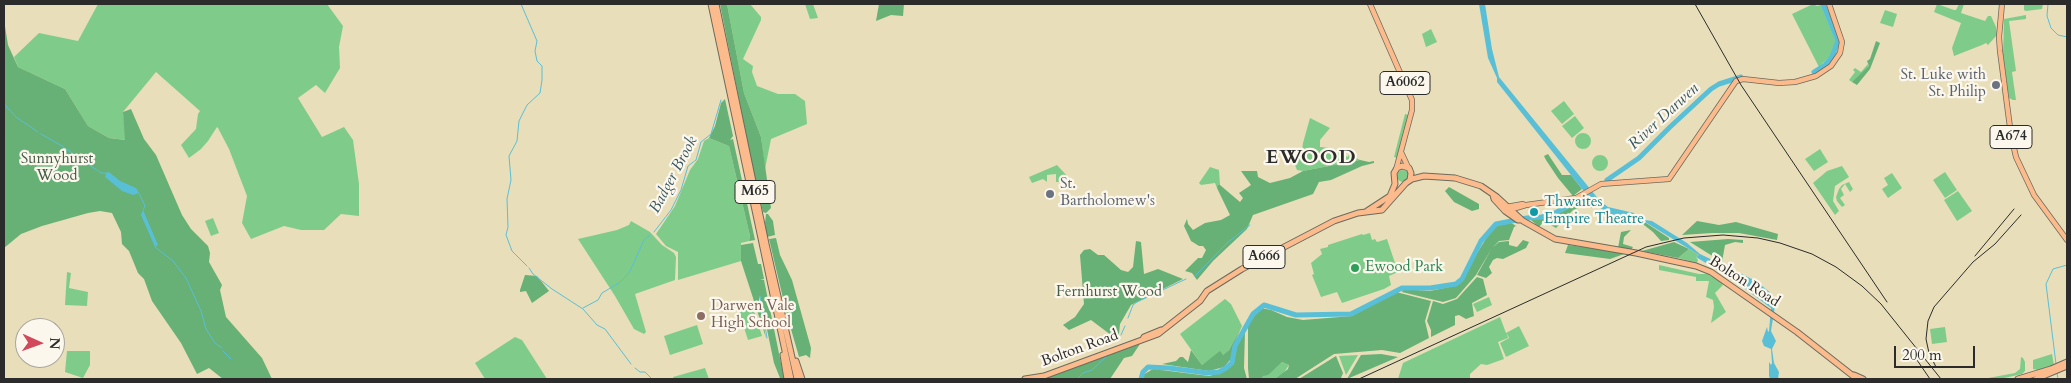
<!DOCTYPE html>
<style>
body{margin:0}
#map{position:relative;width:2071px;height:383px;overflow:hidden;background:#e8deb9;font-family:Cardo,serif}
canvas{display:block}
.frame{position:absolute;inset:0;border:5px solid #2b2b2b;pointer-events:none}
.north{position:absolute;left:15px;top:318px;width:50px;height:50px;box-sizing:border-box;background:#fbf7ec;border:1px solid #a8a59f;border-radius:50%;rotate:92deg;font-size:14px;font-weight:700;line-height:20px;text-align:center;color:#2b2b2b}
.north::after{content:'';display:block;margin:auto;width:18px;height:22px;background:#d1495b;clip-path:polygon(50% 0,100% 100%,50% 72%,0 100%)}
.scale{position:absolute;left:1894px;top:346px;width:81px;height:22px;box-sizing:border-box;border:2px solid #2b2b2b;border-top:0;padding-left:6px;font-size:15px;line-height:18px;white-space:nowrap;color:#2b2b2b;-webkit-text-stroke:4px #fbf7ec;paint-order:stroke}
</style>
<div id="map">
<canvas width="2071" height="383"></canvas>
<div class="frame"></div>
<div class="north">N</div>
<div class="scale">200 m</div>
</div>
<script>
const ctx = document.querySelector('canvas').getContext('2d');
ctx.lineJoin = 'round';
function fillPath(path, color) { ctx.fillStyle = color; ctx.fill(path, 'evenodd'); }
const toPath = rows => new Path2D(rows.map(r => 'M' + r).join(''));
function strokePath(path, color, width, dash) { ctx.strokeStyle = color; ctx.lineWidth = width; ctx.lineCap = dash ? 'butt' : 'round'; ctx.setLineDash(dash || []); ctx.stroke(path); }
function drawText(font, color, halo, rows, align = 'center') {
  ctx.font = font + ' Cardo,serif'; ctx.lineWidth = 4.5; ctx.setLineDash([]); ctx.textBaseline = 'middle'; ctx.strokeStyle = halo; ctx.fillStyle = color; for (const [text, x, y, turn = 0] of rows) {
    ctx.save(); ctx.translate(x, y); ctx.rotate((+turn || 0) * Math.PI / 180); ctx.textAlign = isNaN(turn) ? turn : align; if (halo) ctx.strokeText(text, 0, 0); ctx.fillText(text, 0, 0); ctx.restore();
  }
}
fillPath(toPath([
 [98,4,327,4,343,26,339,47,340,68,325,93,316,85,298,98,322,137,344,127,353,140,359,184,359,216,341,214,324,230,301,230,284,226,251,239,242,223,247,196,229,149,218,128,217,127,208,141,201,149,189,158,181,145,196,129,198,114,200,111,156,72,123,112,126,140,109,138,88,126,65,89,18,67,14,57,39,33,78,41],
 [727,4,750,4,761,17,761,20,743,59,753,66,752,72,757,86,778,94,795,94,805,101,807,124,771,139,765,169,761,137,744,93],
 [805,4,813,4,818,18,810,19],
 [1813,4,1817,6,1821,5,1836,42,1832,54,1819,67,1792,14],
 [1937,4,1954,10,1956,10,1959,4,1964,4,1961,13,1985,21,1988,16,1991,16,1996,27,1997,35,1988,45,1986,43,1982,45,1954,56,1952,48,1961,23,1934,12],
 [2024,4,2043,4,2042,9,2026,11,2024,10],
 [1885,10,1897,14,1893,27,1880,23],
 [2026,15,2026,19,2009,21,2016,71,2012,72,2016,100,2013,100,2009,98,2003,55,2004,19],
 [1431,29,1437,42,1426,47,1422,34],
 [1868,64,1869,66,1861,76,1852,82,1849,80,1855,72,1853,70,1855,68,1861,72],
 [1564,101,1574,114,1562,124,1551,111],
 [1405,114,1409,115,1398,158,1394,157],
 [1575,116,1584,128,1572,138,1562,126],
 [1310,118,1330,128,1320,140,1320,147,1330,148,1348,157,1349,154,1360,160,1303,171,1297,170,1293,160,1301,157,1303,143],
 '1575 141a8 8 0 1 1 16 0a8 8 0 1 1-16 0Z',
 [709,138,729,146,750,236,749,241,741,243,741,261,678,280,678,252,666,246,656,234,675,206,690,170,698,159,704,141],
 [1820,149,1828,162,1814,171,1805,159],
 '1592 163a8 8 0 1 1 16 0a8 8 0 1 1-16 0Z',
 [1057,165,1068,177,1068,181,1056,182,1056,174,1047,175,1047,182,1043,179,1032,183,1029,177],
 [1842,166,1849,177,1835,186,1833,201,1839,211,1835,215,1813,183,1827,171],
 [1210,167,1219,170,1220,185,1217,188,1215,183,1201,185,1199,183],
 '1397 176a6 6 0 1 1 12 0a6 6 0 1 1-12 0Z',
 [1945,172,1957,190,1945,198,1933,180],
 [1892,173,1902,188,1888,198,1882,189,1888,185,1884,178],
 [1849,182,1853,189,1850,192,1845,184,1841,189,1844,195,1840,198,1845,205,1842,207,1837,201,1836,197,1839,189,1842,185],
 [1958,191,1972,211,1957,221,1944,200],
 [213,218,219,233,211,236,205,221],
 [631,221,650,232,662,245,674,253,676,257,675,280,635,294,646,332,644,334,634,329,615,296,578,239,617,230,629,225],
 [1370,233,1372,240,1375,239,1377,242,1387,239,1398,272,1389,276,1391,285,1384,289,1342,303,1337,292,1321,297,1312,275,1314,274,1311,263,1322,254,1320,249,1328,247,1328,245,1362,234,1363,235],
 [1689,249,1699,255,1696,257,1698,260,1697,263,1678,258],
 [1659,265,1699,274,1707,274,1719,280,1723,285,1715,293,1726,312,1711,323,1714,307,1713,300,1706,297,1709,281,1696,281,1696,277,1659,270],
 [67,272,71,273,69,288,88,292,87,306,65,305],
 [1489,297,1492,305,1477,312,1473,304],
 [1225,299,1231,304,1242,326,1229,350,1222,356,1220,352,1202,365,1180,334],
 [753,308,762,336,748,340,739,312],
 [1500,317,1506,333,1519,326,1529,346,1506,357,1500,343,1509,338,1507,333,1508,338,1498,342,1504,359,1487,365,1481,364,1470,374,1470,379,1398,379,1403,363],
 [697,325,703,344,670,355,664,336],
 [1945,327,1947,342,1932,344,1930,329],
 [515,337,522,340,547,379,485,379,475,363],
 [67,351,90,351,90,365,83,378,65,372],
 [2052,354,2054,365,2038,370,2033,369,2033,360],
 [1358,355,1346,375,1339,356],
 [2021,357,2023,358,2025,362,2025,371,2022,374,2000,379,1983,379,2015,373,2020,369],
 [1282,362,1289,365,1283,374,1275,379,1262,379,1263,376],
 [705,368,709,379,674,379,673,377]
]), '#7fcc8a');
fillPath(toPath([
 [720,4,727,4,744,93,761,137,771,208,766,213,763,212,753,169],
 [879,4,904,4,903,16,891,15,876,21],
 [4,20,8,45,18,67,65,89,88,126,109,138,125,140,123,112,131,109,144,139,156,155,182,215,191,229,208,246,210,253,209,262,222,285,220,290,226,317,262,358,272,379,223,379,209,368,197,374,181,343,152,301,144,279,138,273,129,251,122,244,121,232,112,213,100,211,88,213,42,226,21,234,4,248],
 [1876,41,1880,43,1870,69,1857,85,1852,82,1869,66,1867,61,1870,59],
 [725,99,733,136,730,140,733,139,755,240,749,241,750,236,729,146,709,138,715,126,721,103],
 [1548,154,1562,175,1571,175,1582,189,1573,196,1558,178,1546,160,1544,156],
 [1360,160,1369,162,1374,161,1374,163,1362,166,1331,180,1319,182,1313,194,1253,215,1247,229,1213,261,1197,280,1192,273,1185,271,1198,258,1202,258,1206,250,1203,246,1199,246,1191,241,1184,226,1187,219,1188,224,1193,230,1205,223,1221,220,1230,215,1217,188,1218,185,1220,185,1240,202,1243,198,1239,193,1251,185,1241,171,1257,171,1258,177,1270,183,1290,178,1303,171],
 [1449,187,1479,204,1479,209,1472,211,1454,202,1445,191],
 [1589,197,1594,204,1592,208,1583,206,1573,210,1556,228,1544,221,1539,227,1531,220,1556,215],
 [766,214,768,214,773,221,775,235,767,237,765,223],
 [1643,221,1669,238,1669,240,1661,241,1653,232,1644,225],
 [1697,221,1719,225,1736,222,1778,234,1777,240,1739,233,1712,233,1682,235],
 [1505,222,1510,222,1516,226,1514,227,1509,240,1499,241,1492,248,1476,275,1456,298,1443,302,1402,292,1403,289,1430,291,1454,286,1459,283,1493,227],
 [1631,230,1624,237,1623,244,1633,247,1631,250,1618,248,1621,232],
 [776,238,780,255,792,280,811,348,810,358,806,355,799,357,787,315,769,239],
 [1728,239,1743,240,1743,243,1735,242,1725,245,1722,262,1690,242],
 [1523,240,1529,242,1526,248,1503,259,1497,258,1493,260,1489,267,1492,273,1486,278,1477,275,1492,248,1499,242,1509,241,1509,245,1517,247],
 [1136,241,1141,242,1144,274,1158,269,1183,279,1131,305,1120,324,1119,334,1115,338,1091,320,1069,330,1063,325,1075,317,1084,304,1080,255,1084,250,1090,249,1098,255,1104,255,1121,270,1128,272,1133,267],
 [1674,242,1689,249,1678,258,1642,251],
 [753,243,758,264,761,264,764,279,760,280,764,280,784,378,780,378,774,363,760,296,759,300,766,338,741,261,741,245],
 [1568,245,1627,253,1610,259,1565,253],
 [525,275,537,276,549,291,532,303,526,291,520,292,520,290],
 [1477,277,1483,279,1487,295,1472,303,1474,316,1466,319,1459,315,1455,316,1455,325,1431,337,1431,330,1427,321,1433,301,1443,304,1457,299],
 [1396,292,1431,301,1425,321,1429,338,1400,353,1382,350,1334,354,1295,379,1275,379,1288,369,1289,365,1282,362,1268,375,1263,376,1262,379,1249,379,1248,368,1248,324,1261,308,1271,310,1287,317,1303,320,1352,316],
 [1242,326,1233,346,1231,359,1224,367,1209,371,1162,364,1176,361,1180,357,1183,357,1188,362,1191,350,1202,365,1220,351,1223,355,1229,350],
 [1245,331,1244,368,1247,379,1143,379,1143,375,1153,369,1209,376,1221,373,1233,364,1236,346],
 [1140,344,1132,356,1124,358,1110,379,1043,379],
 [1381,354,1398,357,1347,379,1361,355],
 [1336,356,1343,373,1341,378,1299,379]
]), '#67b076');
fillPath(toPath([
 [1479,4,1485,4,1492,49,1499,77,1600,201,1608,207,1634,213,1644,220,1652,221,1687,243,1700,254,1756,281,1772,294,1775,306,1771,331,1776,341,1772,349,1774,363,1779,372,1778,379,1770,379,1769,376,1769,362,1771,365,1772,363,1771,349,1764,346,1762,341,1767,327,1768,332,1769,331,1771,308,1729,277,1696,257,1699,255,1645,222,1610,214,1594,204,1497,82,1497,78,1488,58],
 [109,172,120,181,136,188,139,193,133,195,122,191,105,177,106,173],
 [143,210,158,245,155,247,141,215]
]), '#59bfd7');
strokePath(toPath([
 [521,4,537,41,535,51,537,61,542,66,542,80,540,93,527,105,519,121,517,141,509,156,511,180,507,199,508,227,506,235,512,251,527,266],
 [2048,4,2047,16,2051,28,2058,35,2067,37],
 [4,104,16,117,38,132],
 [41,134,62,146,101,173,106,173],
 [139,193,145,206,143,210],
 [654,232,671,210,681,190,688,166,696,160,701,142,711,134,721,100],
 [155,247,173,261,186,278,201,311,206,329,215,343,222,348],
 [529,268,533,274,552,289,583,309,597,325,605,329,631,364],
 [1195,276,1227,243,1250,225],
 [760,296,767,338],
 [583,308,598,300,602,293,619,283,629,273,644,240,650,235],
 [1128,318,1133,305,1137,302,1186,279],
 [1121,335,1125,326],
 [223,351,231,359],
 [2056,364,2046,284,2053,269,2067,265],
 [635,368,640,372,645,372,652,379],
 [2057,373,2058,379],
 [1077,379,1083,373,1092,370,1108,355]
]), '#59bfd7', 1);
strokePath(toPath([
 [1814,72,1825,65,1832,57,1838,41,1823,4],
 [1607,180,1639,158,1670,127,1711,89,1719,84,1741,77],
 [1141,379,1143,372,1148,367,1169,368,1207,373,1219,372,1226,368,1232,363,1235,346,1253,314,1264,305,1296,315,1351,314,1402,288,1430,288,1456,284,1462,279,1481,241,1496,224,1527,218,1542,217,1555,213,1575,202]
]), '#59bfd7', 5);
const major = toPath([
 [1370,4,1412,100,1412,110,1396,170],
 [2002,4,1999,37,2000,51,2011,135,2016,157,2034,195,2067,240],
 [1401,152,1408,167],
 [1506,207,1523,204],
 [1509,210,1526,205,1576,198,1601,184,1669,179,1736,81,1743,79,1779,83,1795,82,1816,76,1831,66,1840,53,1842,42,1829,4]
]);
const highway = toPath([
 [711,4,791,379],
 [716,4,766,244,797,379],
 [1493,195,1494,199,1505,211,1518,220,1521,220],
 [1367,211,1390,196,1395,184,1394,173,1397,168,1402,166,1409,168,1411,173,1410,180],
 [1143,339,1144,337,1161,330],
 [783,355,787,379],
 [796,361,802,379],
 [1854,375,1863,379],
 [1025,379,1044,376,1158,334,1200,301,1207,291,1242,269,1334,221,1358,213,1382,210,1406,183,1412,179,1424,176,1455,178,1481,186,1497,197,1523,221,1555,239,1636,253,1696,266,1711,272,1797,332,1857,379],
 [2018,379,2051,369,2067,362],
 [2036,379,2067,366]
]);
strokePath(major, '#6d6a5d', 6);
strokePath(highway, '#6d6a5d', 7);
strokePath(major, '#fbbb8c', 4.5);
strokePath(highway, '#fbbb8c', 5);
strokePath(toPath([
 [1695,4,1741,85,1887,302],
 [1975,256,2014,209],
 [1917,360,1930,379],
 [1936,367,1929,353,1926,339,1928,321,1934,307,1973,262,1995,244,2021,215],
 [1359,379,1646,247,1684,238,1723,235,1758,238,1780,243,1812,254,1836,267,1862,286,1881,304,1941,379]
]), '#2b2b2b', 1);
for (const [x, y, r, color] of [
 [1996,85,5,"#6b7280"],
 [1050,194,5,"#6b7280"],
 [1534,212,5,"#0f9aa8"],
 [1355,268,5,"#2e9e5b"],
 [701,316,5,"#8d6e63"]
]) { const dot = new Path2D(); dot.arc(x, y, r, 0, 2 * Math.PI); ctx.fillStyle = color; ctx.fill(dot); strokePath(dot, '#fbf7ec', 2); }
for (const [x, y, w] of [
 [1405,83,50],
 [2011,137,42],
 [755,192,40],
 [1264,257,42]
]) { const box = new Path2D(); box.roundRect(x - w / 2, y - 11.5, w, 23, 4); ctx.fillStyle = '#fbf7ec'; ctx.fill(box); strokePath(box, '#2b2b2b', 1); }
drawText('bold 14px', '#2b2b2b', null, [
 ["A6062",1405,83],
 ["A674",2011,137],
 ["M65",755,192],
 ["A666",1264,257]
]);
drawText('15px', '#5b616d', '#fbf7ec', [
 ["St. Luke with",1986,76],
 ["St. Philip",1986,93],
 ["St.",1060,185,"left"],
 ["Bartholomew's",1060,202,"left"]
], 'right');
drawText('15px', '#445b48', '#fbf7ec', [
 ["Sunnyhurst",57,160],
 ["Wood",57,177],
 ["Fernhurst Wood",1109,293]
]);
drawText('15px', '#0d838f', '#fbf7ec', [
 ["Thwaites",1544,203],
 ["Empire Theatre",1544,220]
], 'left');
drawText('15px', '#27864d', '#fbf7ec', [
 ["Ewood Park",1365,268]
], 'left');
drawText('15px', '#2b2b2b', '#fbf7ec', [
 ["Bolton Road",1744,282,33],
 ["Bolton Road",1080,349,-20]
]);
drawText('15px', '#785e54', '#fbf7ec', [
 ["Darwen Vale",711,307],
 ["High School",711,324]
], 'left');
drawText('italic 16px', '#39575f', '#fbf7ec', [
 ["River Darwen",1664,117,-43],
 ["Badger Brook",674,175,-62]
]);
ctx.letterSpacing = '1px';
drawText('bold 20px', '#2b2b2b', '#fbf7ec', [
 ["EWOOD",1311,158]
]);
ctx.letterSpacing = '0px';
</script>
